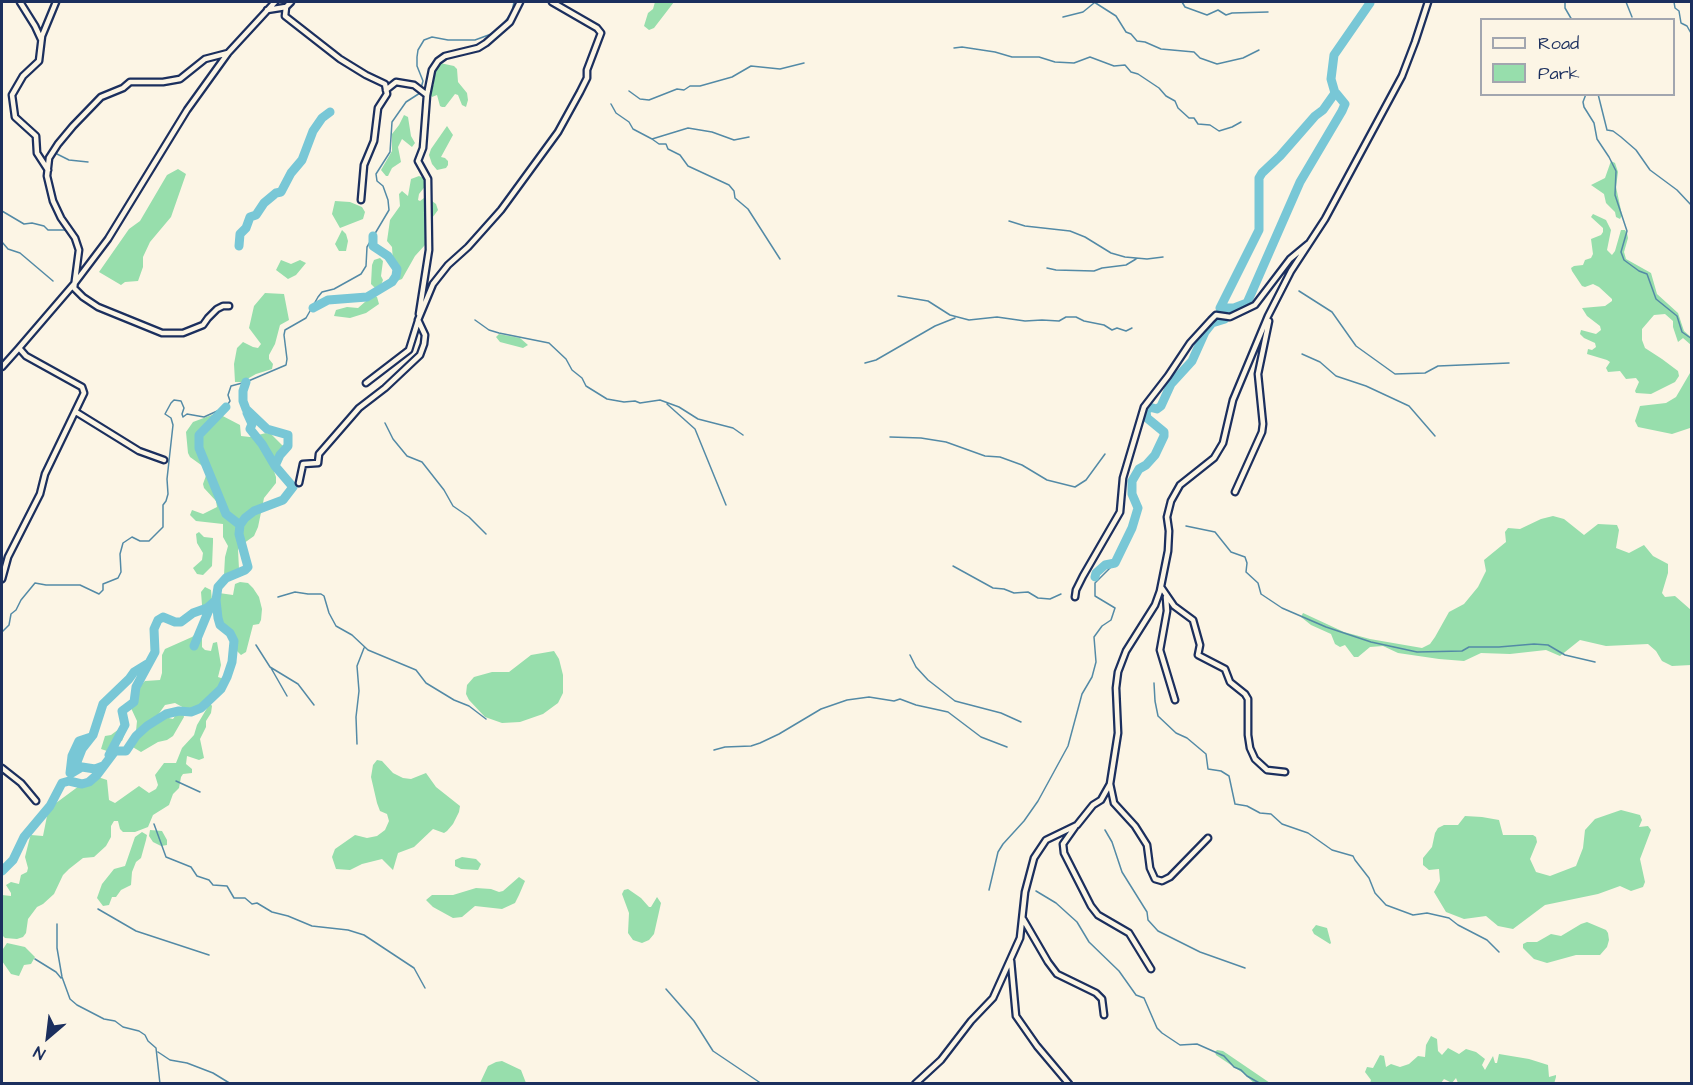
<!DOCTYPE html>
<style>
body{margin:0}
#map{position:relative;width:1693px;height:1085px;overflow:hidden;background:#fcf5e5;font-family:"Architects Daughter",sans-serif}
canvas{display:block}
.frame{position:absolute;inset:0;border:3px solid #1b2f5e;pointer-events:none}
.legend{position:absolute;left:1480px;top:18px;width:195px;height:78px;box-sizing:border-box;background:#fcf5e5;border:2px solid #a2a6af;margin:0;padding:8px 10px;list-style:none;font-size:18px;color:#1b2f5e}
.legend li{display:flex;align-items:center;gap:12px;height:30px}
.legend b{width:30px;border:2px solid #a2a6af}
.north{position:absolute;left:18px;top:1007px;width:60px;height:60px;-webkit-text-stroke:4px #fcf5e5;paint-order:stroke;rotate:208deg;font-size:16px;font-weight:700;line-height:24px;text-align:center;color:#1b2f5e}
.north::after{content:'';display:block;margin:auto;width:21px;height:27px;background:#1b2f5e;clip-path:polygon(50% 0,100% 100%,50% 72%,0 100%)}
</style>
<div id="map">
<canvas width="1693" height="1085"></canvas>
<div class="frame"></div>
<ul class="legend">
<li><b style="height:8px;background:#fcf5e5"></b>Road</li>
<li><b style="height:16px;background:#97deac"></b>Park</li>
</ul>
<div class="north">N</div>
</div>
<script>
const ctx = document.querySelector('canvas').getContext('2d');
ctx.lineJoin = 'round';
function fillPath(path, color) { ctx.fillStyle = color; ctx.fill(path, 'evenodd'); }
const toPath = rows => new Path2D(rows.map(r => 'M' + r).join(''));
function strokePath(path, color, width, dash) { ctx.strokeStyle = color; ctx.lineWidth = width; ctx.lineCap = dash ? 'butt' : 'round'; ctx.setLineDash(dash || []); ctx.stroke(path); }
fillPath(toPath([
 [655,2,674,2,654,28,649,30,644,26,648,13,653,9],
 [440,63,454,66,457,69,458,82,467,93,468,100,466,107,462,105,458,95,455,94,445,107,442,107,440,106,437,95,432,97,429,93,434,84,432,75],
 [404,115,408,117,411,136,415,143,412,147,402,139,398,147,401,162,392,168,388,176,386,176,381,170,392,151,392,134,399,125],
 [447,126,453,135,441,157,445,158,448,161,448,165,446,168,437,170,432,164,429,155,431,149],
 [1611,161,1615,163,1618,172,1616,187,1622,215,1620,219,1616,217,1615,212,1606,203,1604,194,1591,185,1605,178],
 [178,169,186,174,171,217,150,242,143,257,143,267,138,281,125,282,121,285,99,272,129,229,140,221,167,175],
 [419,176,426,179,427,184,419,194,418,200,420,201,424,198,432,201,436,204,438,210,430,221,425,245,415,256,402,279,397,281,394,277,392,247,387,241,390,220,400,206,399,194,402,191,408,196,411,179],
 [335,201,350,202,362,207,365,212,363,219,340,228,332,214],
 [1593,214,1606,220,1611,230,1607,250,1612,255,1615,251,1621,230,1625,230,1627,233,1628,238,1624,252,1626,259,1651,273,1657,294,1678,313,1684,331,1691,337,1691,345,1683,338,1678,342,1673,327,1673,321,1665,314,1654,315,1642,329,1642,340,1645,348,1662,359,1678,371,1679,376,1675,382,1651,394,1636,393,1635,391,1639,382,1636,378,1626,379,1620,371,1608,372,1606,368,1610,362,1607,360,1587,354,1588,349,1592,350,1596,347,1595,343,1584,338,1580,334,1581,330,1596,334,1601,330,1600,326,1587,316,1582,308,1605,306,1612,301,1612,299,1599,287,1593,284,1585,287,1582,286,1572,271,1571,268,1574,266,1583,265,1585,260,1591,258,1593,254,1591,239,1601,235,1603,232,1603,228,1591,217],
 [342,230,346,234,348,241,346,251,339,251,335,244],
 [380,258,383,261,381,276,383,280,381,285,375,288,371,284,372,265,374,260],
 [281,260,291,264,300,260,306,263,296,275,288,279,276,270],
 [265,293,284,294,289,320,280,325,275,344,269,355,269,359,273,364,272,369,256,374,242,382,235,382,234,364,237,348,243,342,253,347,258,348,261,344,249,328,254,306],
 [373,295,377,297,379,304,366,313,350,318,334,316,336,310,347,307,358,308],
 [499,334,520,338,528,345,523,348,500,342,496,337],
 [1690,373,1691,373,1691,429,1690,428,1672,434,1638,427,1635,421,1640,406,1666,403,1676,397],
 [217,413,240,425,241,436,250,437,266,433,271,434,283,446,283,451,282,455,272,465,276,477,276,483,264,498,258,527,254,536,240,546,238,550,239,569,228,579,224,575,225,557,228,546,223,537,223,524,196,521,190,515,192,510,203,514,217,507,216,501,204,488,203,484,208,470,190,457,188,453,186,432,193,422],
 [1553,516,1564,519,1584,535,1598,524,1617,525,1619,530,1616,548,1629,553,1644,545,1653,556,1668,564,1668,573,1662,593,1665,597,1675,596,1691,610,1691,665,1672,666,1662,661,1656,651,1648,644,1606,646,1580,640,1560,656,1546,650,1510,654,1481,653,1464,661,1439,659,1398,653,1383,646,1370,647,1358,657,1354,657,1345,645,1340,647,1335,644,1331,634,1311,625,1301,617,1303,613,1344,632,1370,639,1422,648,1430,644,1435,637,1449,612,1464,604,1478,587,1486,571,1484,560,1506,542,1505,532,1508,528,1520,529,1541,519],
 [199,532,204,537,213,538,213,542,212,566,203,575,197,574,193,568,202,560,203,553,197,543,196,534],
 [240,582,248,583,253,588,259,597,262,609,261,620,259,624,253,625,246,652,241,655,236,650,234,634,221,622,218,599,219,593,233,595,235,584],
 [205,587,211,590,212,601,206,607,202,605,201,592],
 [199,631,202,632,202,647,205,650,211,651,213,643,217,642,221,665,218,677,224,679,219,689,212,697,199,706,186,709,175,703,165,705,155,719,139,731,136,731,137,721,131,708,134,697,139,691,141,685,145,681,160,680,162,673,162,655,165,649,192,637],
 [554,651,559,659,563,675,563,693,558,703,543,714,520,722,502,723,485,717,469,700,466,694,467,685,474,677,492,672,509,672,531,655],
 [210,703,212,706,211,713,206,721,206,727,200,739,204,758,199,760,187,756,186,764,192,769,192,773,183,774,181,777,179,788,173,794,169,805,153,815,148,827,135,832,123,832,120,829,118,821,114,821,111,826,111,837,106,846,94,857,83,858,69,869,63,875,54,894,43,904,37,907,28,919,26,933,23,937,17,939,5,938,2,935,2,895,11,896,11,893,6,885,11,882,19,884,21,875,27,872,28,868,25,857,30,837,31,835,43,836,47,816,56,803,79,786,86,785,98,777,107,780,109,800,115,803,139,786,149,793,156,789,158,785,155,775,164,763,176,763,182,748,194,735,197,725],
 [177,713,183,713,184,717,173,736,167,740,158,742,141,752,131,746,133,740,149,726,165,717,173,719],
 [119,729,125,733,122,741,116,741,107,751,101,749,105,736,111,735],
 [377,760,382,761,393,773,403,778,411,779,426,773,436,787,460,806,459,812,453,824,447,831,444,833,433,829,414,847,398,853,393,870,382,859,362,864,350,870,336,869,332,857,335,849,355,835,367,838,377,836,385,830,389,821,387,814,380,811,377,803,371,777,373,765],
 [1621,810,1640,815,1642,820,1639,827,1648,826,1651,830,1640,859,1645,882,1643,887,1631,891,1620,886,1598,894,1545,905,1513,929,1498,926,1486,916,1464,919,1446,912,1434,892,1440,881,1439,869,1429,870,1423,865,1423,858,1432,847,1435,833,1438,828,1444,825,1458,825,1465,816,1482,817,1499,820,1503,835,1533,835,1536,837,1537,842,1530,859,1536,872,1550,876,1576,866,1583,848,1585,830,1595,819],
 [150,830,162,831,167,840,167,845,161,846,153,842,149,836],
 [142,832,147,835,146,840,141,858,136,862,132,872,131,885,121,890,116,897,112,897,109,905,103,906,97,898,102,884,114,869,125,866,135,837],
 [462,857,476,859,481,864,478,870,461,869,455,866,455,860],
 [519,877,525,881,519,895,515,903,502,909,475,906,462,917,453,918,433,907,426,900,432,895,453,895,476,888,491,889,499,892,503,891],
 [628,889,641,898,649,907,651,907,657,897,661,903,654,934,649,940,642,943,633,940,628,933,629,913,622,894,624,890],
 [1587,922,1606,930,1608,933,1609,940,1607,947,1600,955,1576,955,1547,963,1534,959,1523,948,1523,944,1527,942,1537,942,1551,934,1561,936,1581,924],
 [1316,925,1327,928,1331,943,1330,944,1314,934,1312,930],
 [7,943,25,947,35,957,31,964,24,965,19,976,11,974,2,961,3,949],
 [1431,1036,1437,1039,1438,1051,1442,1055,1448,1048,1459,1054,1466,1049,1476,1052,1485,1059,1482,1065,1485,1070,1493,1056,1495,1063,1497,1063,1499,1054,1529,1059,1548,1065,1549,1077,1556,1075,1556,1077,1554,1084,1458,1083,1456,1078,1452,1083,1444,1079,1441,1083,1370,1083,1371,1080,1365,1072,1367,1067,1373,1068,1380,1055,1384,1056,1386,1067,1391,1064,1400,1067,1409,1064,1418,1056,1425,1057,1426,1045],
 [1217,1050,1223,1051,1270,1083,1254,1083,1243,1073,1216,1055,1215,1052],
 [502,1061,521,1070,526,1083,480,1083,488,1066,496,1062]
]), '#97deac');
strokePath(toPath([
 [1094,2,1116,16,1126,32,1131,34,1137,41,1145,42,1161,49,1194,52,1200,58,1217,64,1243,58,1259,50],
 [1182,2,1185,7,1207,15,1218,10,1226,15,1232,13,1268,12],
 [1565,2,1565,8,1572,20],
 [1626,2,1632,17],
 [1674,2,1675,8,1679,11,1681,23,1687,26,1692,35],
 [1370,3,1370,2],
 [1063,17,1083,12,1094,3],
 [502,26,512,12,514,2],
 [954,48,962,47,995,52,1012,57,1039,57,1055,62,1074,63,1090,57,1114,66,1125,65,1131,72,1138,74,1159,88,1166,96,1175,101,1178,108,1189,118,1194,118,1198,124,1210,125,1219,131,1232,127,1241,122],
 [421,88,423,81,417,66,417,57,418,50,424,40,432,37,448,40,475,40,494,33],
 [629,91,640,99,649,100,677,89,684,90,690,86,700,86,732,77,751,66,780,69,804,63],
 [1586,94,1583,102,1584,107,1594,123,1597,139,1609,157,1616,171,1615,195,1627,231,1621,252,1624,260,1639,271,1647,274,1656,299,1677,316,1682,332,1692,339],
 [1598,94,1607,130,1613,131,1621,137,1636,150,1650,170,1677,190,1692,206],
 [611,104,616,113,629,122,633,129,652,139,688,128,712,132,734,140,749,137],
 [652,139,659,144,666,144,668,149,680,155,688,166,729,185,734,191,735,198,748,209,780,259],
 [57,154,69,160,88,162],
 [2,211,24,224,32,223,44,226,48,230,66,230],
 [1009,221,1025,226,1070,231,1085,237,1111,253,1125,257,1147,259,1163,257],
 [2,242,8,249,20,253,53,281],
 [1047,268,1056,270,1094,271,1102,268,1126,265,1136,259],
 [1299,291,1332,312,1356,346,1395,374,1425,373,1438,366,1509,363],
 [898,296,928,301,950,315,969,320,997,317,1025,321,1042,320,1059,321,1066,317,1076,317,1084,321,1104,325,1112,330,1117,328,1126,331,1132,328],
 [475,320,489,330,499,333,549,343,566,359,572,370,582,378,586,386,607,399,624,402,635,401,640,403,660,400,679,407,698,419,733,428,743,435],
 [1302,354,1320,362,1336,376,1366,386,1409,406,1435,436],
 [865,363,876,360,935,326,955,318],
 [667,404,695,429,726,505],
 [385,423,393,439,407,456,422,462,444,490,453,506,469,517,486,534],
 [890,437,921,438,946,442,985,456,1000,457,1022,465,1047,480,1075,487,1086,480,1105,454],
 [1186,526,1215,532,1231,552,1245,557,1247,563,1246,572,1258,583,1261,594,1282,608,1326,627,1371,642,1417,652,1462,651,1469,647,1499,647,1534,644,1548,645,1565,655,1595,662],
 [953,566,993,588,1004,589,1014,593,1028,592,1038,598,1050,599,1061,594],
 [278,597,295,592,308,594,321,594,324,596,329,613,336,626,352,635,368,650,416,670,426,683,454,700,469,706,486,719],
 [2,632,9,625,11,614,16,610,21,600,35,583,46,585,80,585,99,594,103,590,103,584,118,578,121,572,120,554,123,543,132,537,140,541,149,541,163,527,163,505,166,501,168,494,167,479,173,425,171,418,165,414,171,403,174,400,181,401,184,408,182,414,183,417,187,414,204,417,226,407,230,401,228,395,231,386,246,382,286,365,287,359,284,335,285,330,306,318,318,297,322,292,334,289,361,274,366,266,367,247,389,210,388,200,383,186,377,181,376,174,390,152,392,122,406,102,420,93],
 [256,645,270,667,298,684,314,705],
 [910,655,916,667,928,680,955,701,1001,713,1021,722],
 [271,668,287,696],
 [1154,683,1155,701,1158,716,1176,733,1187,738,1206,754,1208,769,1221,771,1229,776,1235,804,1247,806,1260,813,1271,814,1282,824,1308,833,1332,850,1353,856,1355,860,1369,878,1375,893,1386,905,1413,915,1427,913,1449,918,1458,925,1487,940,1499,952],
 [357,744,356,717,359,691,357,666,364,648],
 [714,750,725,747,751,746,760,743,779,734,821,709,847,700,869,697,894,701,900,699,916,705,948,712,981,737,1007,747],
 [176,781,200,792],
 [154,824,166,857,191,867,197,876,209,880,213,885,227,886,234,898,245,898,252,904,257,903,272,912,288,916,312,926,348,930,364,935,414,968,425,988],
 [1105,830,1112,842,1122,872,1147,912,1148,920,1158,931,1200,952,1245,968],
 [989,890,998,852,1003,844,1024,821,1038,801,1068,746,1082,694,1092,677,1096,662,1094,637,1102,626,1111,620,1115,608,1095,596,1095,583,1115,563],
 [1036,891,1056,903,1077,922,1089,942,1119,971,1136,995,1144,998,1157,1028,1162,1033,1180,1045,1197,1044,1224,1056,1234,1067,1241,1070,1247,1076,1261,1084],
 [98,909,136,931,209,955],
 [57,924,57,948,62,977,70,999,77,1005,104,1019,115,1021,123,1027,139,1031,145,1035,148,1041,156,1048,160,1084],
 [35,959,56,972,61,978],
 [666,989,694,1021,713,1051,762,1084],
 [158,1052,170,1060,187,1063,213,1073,231,1084]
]), '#538aa6', 1.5);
strokePath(toPath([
 [239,246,240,234,246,228,250,217,256,215,264,203,276,193,281,192,291,173,302,160,313,131,322,118,330,112],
 [313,308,328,300,367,297,392,282,396,276,397,269,388,256,373,246,373,236],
 [1220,308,1259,230,1259,178,1262,173,1280,156,1315,116,1323,110,1335,93,1331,79,1334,55,1370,3],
 [226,407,199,435,199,448,226,514,240,525],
 [247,413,252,424,250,429,262,444,275,466],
 [1095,577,1096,573,1105,565,1115,563,1132,528,1138,508,1132,494,1132,481,1139,469,1146,465,1155,455,1164,436,1164,432,1147,418,1146,412,1149,407,1157,409,1161,406,1171,384,1192,361,1205,332,1212,323,1225,319,1220,308,1234,308,1247,303,1300,182,1342,111,1345,104,1336,93],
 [194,646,211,605],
 [109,755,125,725,122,711,134,702,136,687,155,652,154,629,158,620,163,617,175,622,181,622,193,613,207,608,216,600],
 [73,772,82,749,93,735,103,704,129,679,134,672,147,664],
 [70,773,72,756,79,741,91,737],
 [72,773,82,767,95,769,103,766],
 [2,871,13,860,24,837,50,806,62,783,69,781,82,784,89,782,97,775,115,751,126,751,136,736,147,726,166,714,179,711,191,712,201,708,221,689,227,677,232,662,234,641,230,633,220,625,218,618,216,600,218,587,226,578,245,570,248,567,239,534,240,525,245,518,254,511,283,500,293,487,275,466,280,455,288,446,288,435,267,429,246,409,243,401,243,391,246,382]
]), '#78c7d6', 9);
const street = toPath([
 [20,2,35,26,41,39],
 [291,2,286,7,285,16,340,59,366,75,385,84,387,94,378,108,374,141,364,165,361,200],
 [267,10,286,7],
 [228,53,205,59,180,79,163,82,130,82,123,88,101,97,73,126,58,144,49,158,47,176,53,201,61,218,75,238,79,250,74,288,83,297,98,307,162,333,183,333,203,325,208,318,217,309,223,306,229,306],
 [386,90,396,82,414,85,427,95,423,148,418,161,428,179,429,250,419,314],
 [427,95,432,70,438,61,445,56,478,48,486,43,510,22,520,2],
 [48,170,37,153,36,136,15,117,12,95,23,76,39,61,42,36,56,2],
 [2,367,19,348],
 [366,383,409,350,418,321],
 [76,412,139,451,164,460],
 [299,483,303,464,318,463,319,454,359,408,385,388,420,355,424,344,425,335,418,320,433,284,448,265,468,247,501,210,558,132,580,92,587,78,587,70,601,33,597,28,552,2],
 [1235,492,1262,432,1263,424,1258,374,1269,321],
 [2,579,8,557,40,494,45,474,84,393,82,387,26,356,19,348,74,284,108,239,187,110,228,53,275,2],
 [1161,587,1174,606,1193,620,1200,645,1198,655,1225,669,1230,682,1245,694,1248,699,1248,735,1250,748,1255,759,1267,770,1285,772],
 [1075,597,1076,590,1083,576,1120,512,1123,478,1144,407,1168,376,1190,343,1211,320,1216,315,1230,317,1255,305,1290,259,1308,244],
 [1166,597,1167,611,1160,650,1175,700],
 [2,768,21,783,36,801],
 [1110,784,1114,803,1135,826,1147,845,1150,868,1155,879,1162,881,1170,877,1208,838],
 [1075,827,1063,844,1064,853,1091,906,1098,915,1129,933,1151,969],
 [1023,919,1048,962,1057,974,1096,993,1102,999,1104,1015],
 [1011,961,1016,1016,1037,1046,1069,1084],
 [915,1084,941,1060,971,1021,993,998,1020,938,1025,892,1034,858,1046,840,1077,825,1093,805,1101,800,1110,784,1118,733,1116,688,1118,672,1126,651,1155,605,1160,591,1168,551,1169,531,1167,517,1171,501,1180,485,1214,458,1223,443,1233,400,1268,316,1291,271,1325,219,1402,76,1415,42,1428,2]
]);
strokePath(street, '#1b2f5e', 9);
strokePath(street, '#fcf5e5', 4.5);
</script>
